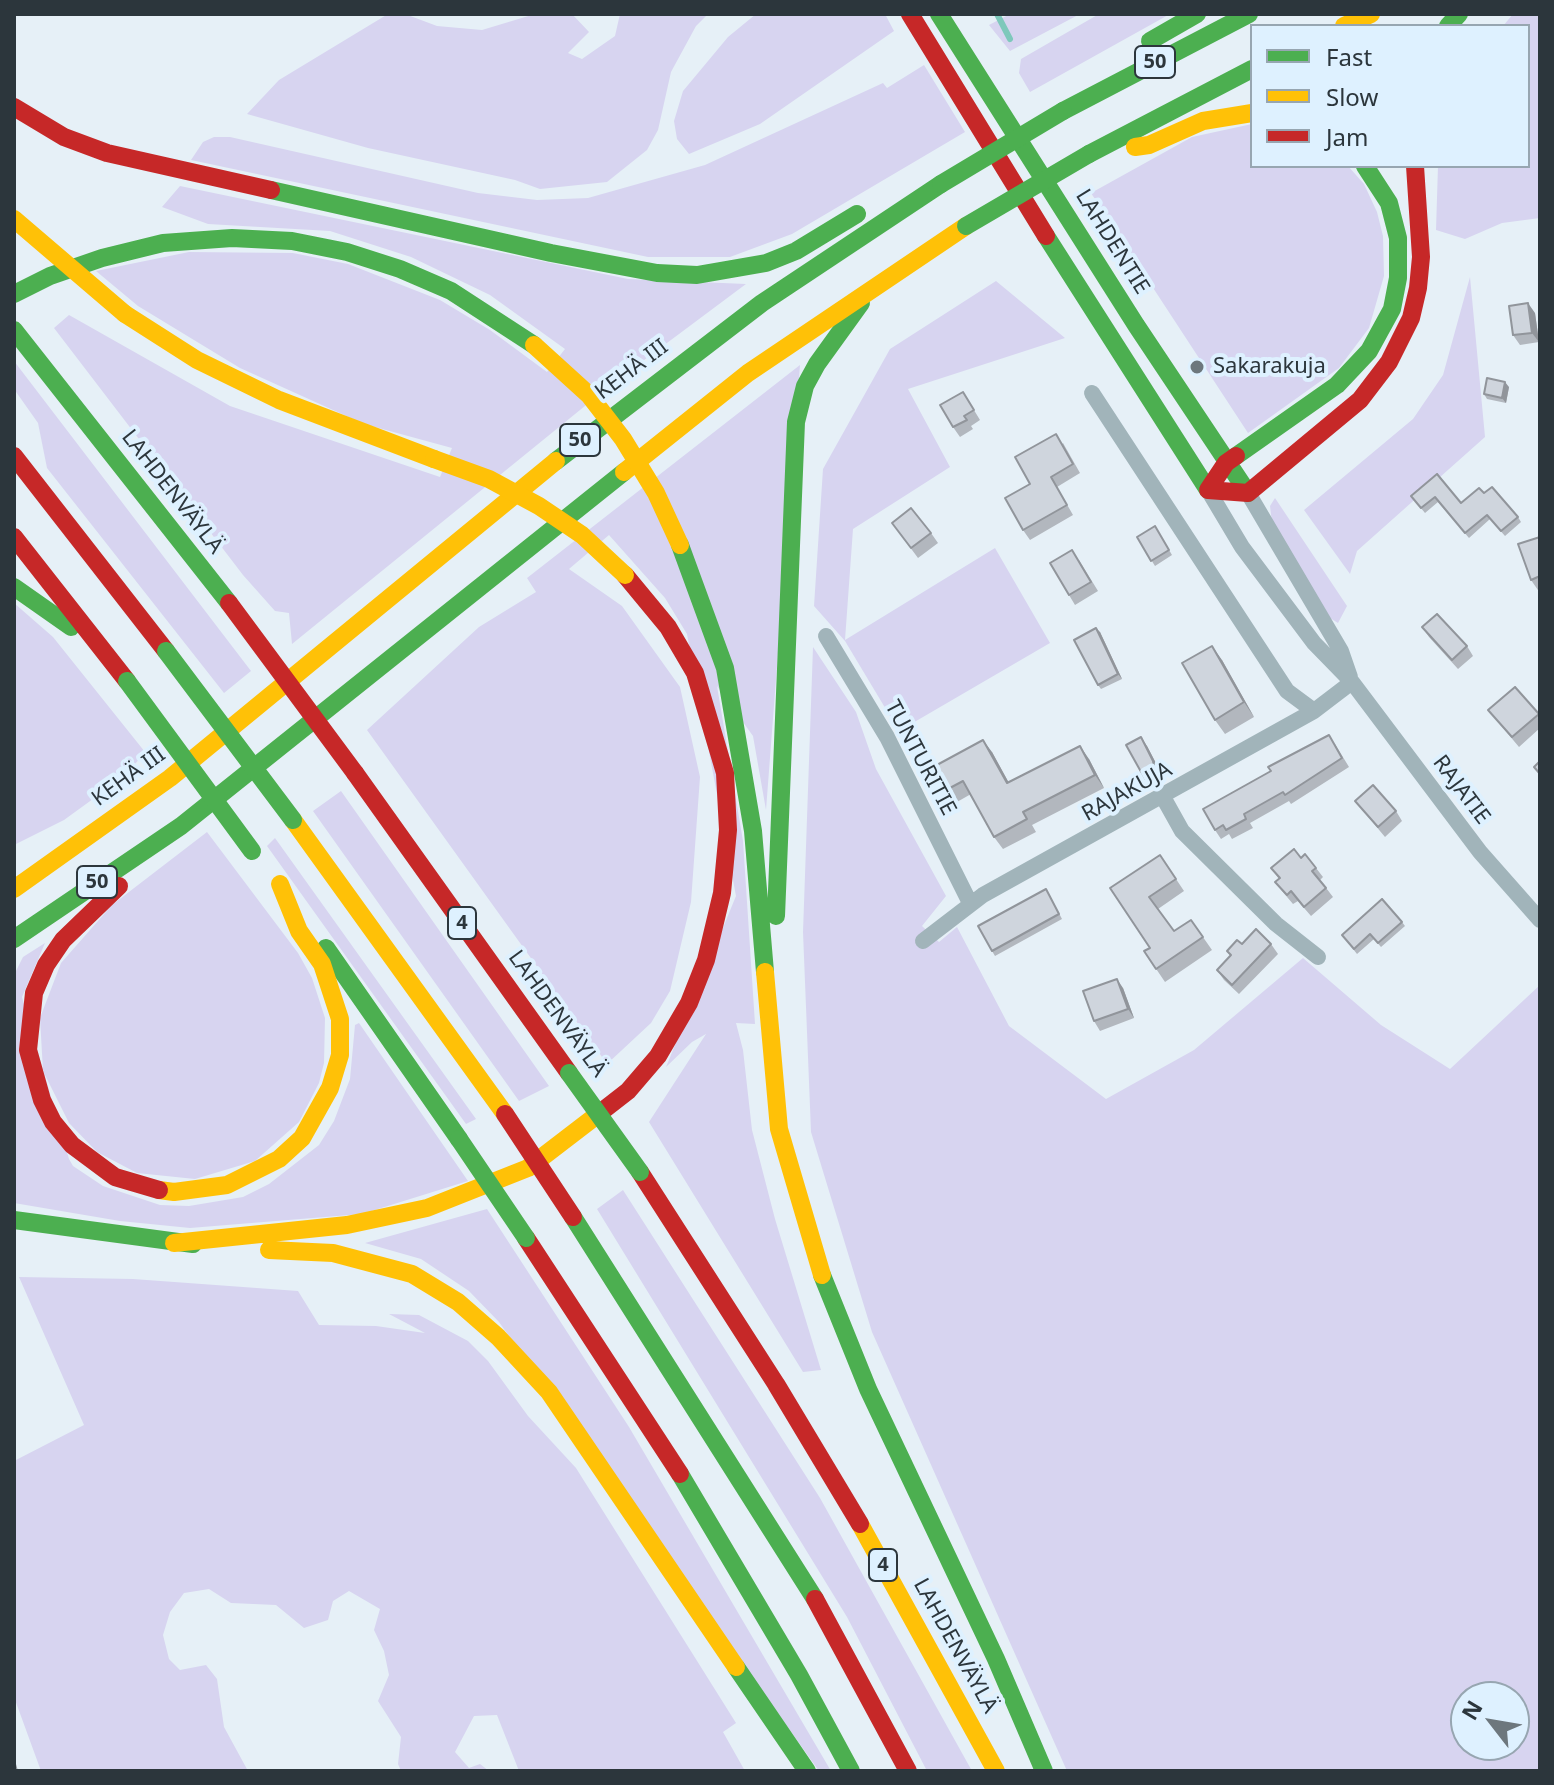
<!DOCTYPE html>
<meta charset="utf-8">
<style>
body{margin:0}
#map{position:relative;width:1554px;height:1785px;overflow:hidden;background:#e6f0f7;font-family:"Noto Sans",sans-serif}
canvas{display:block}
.frame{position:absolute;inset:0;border:16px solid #2c363c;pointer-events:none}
.legend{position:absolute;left:1250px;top:24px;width:280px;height:144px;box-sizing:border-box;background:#def1ff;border:2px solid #97a6b1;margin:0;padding:10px 14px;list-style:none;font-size:24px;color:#2c363c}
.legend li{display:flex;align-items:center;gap:16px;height:40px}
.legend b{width:40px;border:2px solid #97a6b1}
.north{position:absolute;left:1450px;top:1681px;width:80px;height:80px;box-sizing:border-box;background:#def1ff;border:2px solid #97a6b1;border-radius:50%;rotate:301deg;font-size:22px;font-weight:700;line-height:32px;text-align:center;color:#2c363c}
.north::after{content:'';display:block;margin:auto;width:28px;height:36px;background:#6d777d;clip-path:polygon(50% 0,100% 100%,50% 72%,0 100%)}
</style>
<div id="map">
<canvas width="1554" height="1785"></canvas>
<div class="frame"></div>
<ul class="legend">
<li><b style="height:10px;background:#4caf50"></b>Fast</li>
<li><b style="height:10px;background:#ffc107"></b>Slow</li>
<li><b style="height:10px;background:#c62828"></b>Jam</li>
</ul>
<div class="north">N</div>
</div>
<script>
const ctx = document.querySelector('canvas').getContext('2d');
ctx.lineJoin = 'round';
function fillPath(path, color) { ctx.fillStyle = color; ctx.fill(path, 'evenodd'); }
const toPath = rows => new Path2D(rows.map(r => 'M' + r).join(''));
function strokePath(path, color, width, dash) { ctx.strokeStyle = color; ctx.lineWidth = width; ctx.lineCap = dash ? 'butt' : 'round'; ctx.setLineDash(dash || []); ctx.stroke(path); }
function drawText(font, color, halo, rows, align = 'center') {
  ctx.font = font + ' "Noto Sans",sans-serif'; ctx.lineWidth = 8; ctx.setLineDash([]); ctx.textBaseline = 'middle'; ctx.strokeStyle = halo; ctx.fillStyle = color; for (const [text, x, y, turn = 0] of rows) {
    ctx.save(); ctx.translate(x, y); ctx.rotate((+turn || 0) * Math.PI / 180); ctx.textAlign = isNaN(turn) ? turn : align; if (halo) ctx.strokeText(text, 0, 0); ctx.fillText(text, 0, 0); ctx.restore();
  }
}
fillPath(toPath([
 [388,14,405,14,437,26,482,30,535,14,572,14,589,32,568,53,582,59,615,36,620,14,708,14,696,26,671,72,658,130,647,150,607,182,540,189,515,180,368,148,247,114,279,80],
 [756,14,885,14,894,31,760,124,689,154,677,139,674,121,683,91,728,37],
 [1010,14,1080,14,1010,51,989,25],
 [1099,14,1170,14,1030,92,1019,73,1021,59],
 [1513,14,1540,14,1540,218,1502,223,1465,239,1436,230,1438,166,1528,166,1528,26,1503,26],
 [924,65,965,132,792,234,730,257,648,257,191,160,203,142,214,137,230,137,478,193,537,200,588,198,705,165,883,83,887,88],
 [1252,124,1252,166,1348,166,1364,184,1377,212,1383,236,1384,276,1369,328,1339,368,1248,433,1091,193,1192,137],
 [180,186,628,279,746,284,612,384,292,644,289,613,275,611,243,575,54,328,69,315,230,406,440,477,452,448,364,424,240,368,138,306,96,271,189,252,293,253,348,264,440,300,490,330,547,372,565,349,490,295,411,257,330,231,208,224,162,207],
 [1470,277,1485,437,1357,551,1350,574,1304,510,1413,419,1443,375],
 [996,281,1065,338,908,389,950,467,853,529,845,640,995,548,1050,643,899,731,845,641,814,606,823,469,890,349],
 [14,361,251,671,224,693,47,468,38,423,14,389],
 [800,365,766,810,753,736,717,686,743,841,755,1024,736,1023,743,1050,752,1130,775,1219,821,1370,803,1372,649,1122,706,1034,692,1042,666,1067,736,896,687,634,665,598,609,535,569,569,622,606,680,687,700,777,691,902,670,991,651,1023,607,1064,367,730,479,627,536,592,527,578],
 [1275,498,1347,606,1338,623,1330,618,1272,523,1270,506],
 [14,603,53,637,145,752,126,775,64,820,14,845],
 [813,647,856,712,876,769,946,896,922,926,939,942,957,927,1009,1026,1106,1099,1194,1050,1303,958,1381,1025,1450,1069,1540,985,1540,1771,1067,1771,872,1332,811,1132,803,932],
 [1466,1697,1514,1697,1514,1745,1466,1745],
 [341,791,549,1086,519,1101,313,811],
 [207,832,298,953,312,978,325,1018,324,1063,319,1083,299,1122,255,1161,195,1179,137,1173,97,1152,69,1123,43,1071,40,1018,61,963,112,905],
 [275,838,476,1119,466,1124,267,846],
 [45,943,22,997,69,1159,73,1166,103,1186,160,1205,189,1206,243,1197,269,1184,319,1145,334,1121,350,1079,355,1025,359,1023,468,1181,362,1214,190,1228,120,1221,14,1203,14,975,23,957],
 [623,1190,820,1498,972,1771,927,1771,847,1617,597,1209],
 [487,1209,629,1427,831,1771,819,1771,499,1322,469,1291,421,1259,365,1243],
 [19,1277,133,1279,298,1291,319,1325,376,1326,425,1333,389,1314,419,1315,468,1341,488,1361,528,1416,576,1468,736,1723,723,1732,745,1771,519,1771,497,1715,474,1716,455,1752,469,1768,480,1764,489,1771,401,1771,398,1764,401,1737,378,1701,389,1675,384,1651,374,1630,380,1609,349,1591,333,1601,328,1620,304,1628,276,1605,231,1603,209,1589,184,1593,170,1612,163,1635,169,1659,180,1670,206,1665,217,1679,224,1727,248,1771,41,1771,14,1697,14,1461,84,1425]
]), '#d7d4f0');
strokePath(toPath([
 [997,14,1010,39]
]), '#7ec8bb', 6);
strokePath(toPath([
 [1092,393,1287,691,1314,711],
 [1208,490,1242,547,1314,643,1352,682,1480,852,1540,920],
 [1248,493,1341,651,1350,677],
 [826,636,887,737,970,903],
 [1163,797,1182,831,1276,924,1318,957],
 [923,941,983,895,1314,711,1352,682]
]), '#a1b4ba', 16);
strokePath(toPath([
 [939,14,1136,325,1248,493],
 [1448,26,1459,14],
 [1150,41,1197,14],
 [1063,111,1249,14],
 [1089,154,1252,69],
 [271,190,551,253,657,273,697,275,766,263,796,251,857,214],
 [1046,236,1208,490],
 [14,294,50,276,102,258,163,243,232,238,292,241,347,252,400,269,451,291,534,345],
 [14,330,229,603],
 [1236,456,1337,385,1369,351,1392,309,1398,278,1398,238,1389,203,1365,166],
 [556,461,762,303,941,184],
 [680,545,725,668,753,831,765,972],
 [14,587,71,627],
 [776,916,796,422,805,386,817,364,861,303],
 [14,939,181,826,624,472],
 [326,948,459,1139],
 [573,1217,815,1599],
 [14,1220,193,1244],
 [822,1275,868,1389,996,1659,1044,1771],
 [680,1474,799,1675,851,1771],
 [736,1667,807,1771]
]), '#4caf50', 18);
strokePath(toPath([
 [1344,26,1371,14],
 [1135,147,1149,145,1203,121,1252,113],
 [125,314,197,360,279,400,434,459],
 [624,472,748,373,966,226],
 [293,820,505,1114],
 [14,889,170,778,556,461],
 [765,972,779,1129,822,1275],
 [159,1190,174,1192,227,1185,279,1159,302,1138,330,1088,340,1055,340,1019,322,964,299,931,280,884],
 [174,1243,347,1225,427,1208,528,1168,601,1112],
 [269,1250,333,1253,412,1274,458,1302,498,1337,549,1392,736,1667],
 [860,1524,996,1771]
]), '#ffc107', 18);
strokePath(toPath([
 [910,14,1046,236],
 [14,107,64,137,107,153,271,190],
 [14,456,166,651],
 [1236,456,1226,463,1208,490,1248,493,1360,400,1389,362,1411,318,1418,288,1421,257,1415,166],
 [14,537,127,681],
 [355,773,569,1073],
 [119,886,63,940,46,965,34,993,28,1050,42,1100,53,1122,72,1145,115,1177,159,1190],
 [601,1112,628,1091,658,1056,689,1003,706,960,722,893,728,830,725,773,695,673,668,627,625,575],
 [640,1172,776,1384,860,1524],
 [526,1238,680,1474],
 [815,1599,908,1771]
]), '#c62828', 18);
strokePath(toPath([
 [941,184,1063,111],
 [966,226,1089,154],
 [166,651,293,820],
 [127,681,252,851],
 [569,1073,640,1172],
 [459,1139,526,1238]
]), '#4caf50', 18);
strokePath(toPath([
 [14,219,125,314],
 [534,345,589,395,623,439,656,493,680,545],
 [434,459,489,479,539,506,582,535,625,575]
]), '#ffc107', 18);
strokePath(toPath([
 [229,603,355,773],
 [505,1114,573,1217]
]), '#c62828', 18);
fillPath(toPath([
 [1535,313,1539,342,1520,345,1513,335],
 [1509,387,1506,403,1487,399,1484,394],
 [963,392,980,420,971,426,973,429,960,437,953,427],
 [1063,443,1080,473,1057,487,1073,515,1030,540,1023,530,1030,484],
 [1437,474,1461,503,1484,493,1518,517,1521,522,1505,536,1490,519,1469,538,1438,502,1425,513,1411,496],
 [892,523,931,533,938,543,918,558],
 [1155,526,1172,555,1155,566,1137,537],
 [1540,537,1540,593,1531,580],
 [1079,560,1098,591,1075,605,1069,595],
 [1422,627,1467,646,1473,656,1458,669,1429,637],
 [1100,632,1122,679,1101,689,1098,685],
 [1222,660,1254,717,1225,734,1215,720],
 [1515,687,1540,715,1540,728,1519,747,1488,710],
 [1335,744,1349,767,1291,804,1289,801,1250,823,1253,828,1232,839,1229,834,1221,839,1215,830],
 [1147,746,1160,771,1162,783,1152,789,1145,779],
 [992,752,1009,783,1089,759,1104,788,1032,825,1036,832,1003,849,994,837,971,794,957,802,948,789],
 [1355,801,1396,811,1402,821,1385,837],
 [1160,855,1184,891,1158,909,1174,931,1191,920,1212,950,1165,982,1144,951,1150,948,1110,888],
 [1301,858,1316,868,1323,877,1320,880,1333,897,1311,916,1298,901,1293,904,1282,891,1275,882,1279,879,1271,868],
 [1049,894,1062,919,995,956,992,951],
 [1402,922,1405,926,1381,947,1374,939,1357,954,1342,935],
 [1271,944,1278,954,1239,994,1224,980,1217,970,1230,956,1227,951],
 [1123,988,1134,1018,1100,1031,1094,1021]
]), '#b2b7be');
fillPath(toPath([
 [1528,303,1535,313,1539,342,1532,333],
 [1505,382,1509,387,1506,403,1502,398],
 [1096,628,1100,632,1122,679,1118,674],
 [1212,646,1222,660,1254,717,1244,702],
 [1141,737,1147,746,1160,771,1162,783,1155,773],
 [983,740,992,752,1016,796,1007,783],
 [1080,746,1089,759,1104,788,1095,775],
 [1117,979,1123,988,1134,1018,1128,1009],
 [14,1757,18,1771,14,1767]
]), '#91959b');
const building = toPath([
 [1528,303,1532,333,1513,335,1509,306,1528,303],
 [1487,378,1505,382,1502,398,1484,394,1487,378],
 [963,392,974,410,964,416,967,420,953,427,940,405,963,392],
 [1056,434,1073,464,1051,477,1067,505,1023,530,1005,498,1030,484,1015,457,1056,434],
 [1437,474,1461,503,1479,488,1484,493,1492,487,1518,517,1501,531,1487,515,1465,533,1435,497,1421,508,1411,496,1437,474],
 [911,508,931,533,911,548,892,523,911,508],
 [1155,526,1169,550,1151,561,1137,537,1155,526],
 [1540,537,1540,576,1531,580,1518,544,1540,537],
 [1072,550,1091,582,1069,595,1050,563,1072,550],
 [1437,614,1467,646,1452,660,1422,627,1437,614],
 [1096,628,1118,674,1098,685,1074,640,1096,628],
 [1212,646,1244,702,1215,720,1182,663,1212,646],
 [1515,687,1539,714,1512,737,1488,710,1515,687],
 [1329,735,1342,758,1285,795,1283,792,1244,814,1246,819,1226,830,1223,825,1215,830,1203,809,1271,771,1268,767,1329,735],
 [1141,737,1153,761,1155,773,1145,779,1126,745,1141,737],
 [983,740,1007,783,1080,746,1095,775,1023,812,1027,819,994,837,963,781,948,789,935,766,983,740],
 [1540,761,1540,774,1534,767,1540,761],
 [1373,785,1396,811,1378,827,1355,801,1373,785],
 [1294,849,1301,858,1305,854,1316,868,1312,871,1326,888,1304,907,1291,891,1287,895,1275,882,1280,878,1271,868,1294,849],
 [1160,855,1176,879,1149,897,1174,931,1191,920,1203,937,1156,969,1144,951,1150,948,1110,888,1160,855],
 [1046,889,1059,914,992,951,978,926,1046,889],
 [1382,899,1402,922,1378,943,1370,934,1354,949,1342,935,1382,899],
 [1256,929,1271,944,1232,985,1217,970,1231,955,1227,951,1237,940,1242,944,1256,929],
 [1117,979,1128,1009,1094,1021,1083,991,1117,979]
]);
fillPath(building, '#cfd5dd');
strokePath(building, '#91959b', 2);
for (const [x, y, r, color] of [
 [1197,367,8,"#6d777d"]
]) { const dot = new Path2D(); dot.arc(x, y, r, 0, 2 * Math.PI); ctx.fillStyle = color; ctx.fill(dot); strokePath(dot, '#def1ff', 3); }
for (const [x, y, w] of [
 [1155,62,40],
 [580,440,40],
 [97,882,40],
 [462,923,28],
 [883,1565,28]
]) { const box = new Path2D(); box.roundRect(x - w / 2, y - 16, w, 32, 6); ctx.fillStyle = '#def1ff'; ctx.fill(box); strokePath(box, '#2c363c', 2); }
drawText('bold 20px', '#2c363c', null, [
 ["50",1155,62],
 ["50",580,440],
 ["50",97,882],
 ["4",462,923],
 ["4",883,1565]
]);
drawText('22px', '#2c363c', '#def1ff', [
 ["LAHDENTIE",1112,242,58],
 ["KEHÄ III",632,370,-37],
 ["LAHDENVÄYLÄ",172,492,52],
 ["TUNTURITIE",920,758,62],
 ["KEHÄ III",129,777,-36],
 ["RAJATIE",1461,790,53],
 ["RAJAKUJA",1127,792,-29],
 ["LAHDENVÄYLÄ",557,1014,54],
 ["LAHDENVÄYLÄ",955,1646,61]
]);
drawText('22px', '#2c363c', '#def1ff', [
 ["Sakarakuja",1213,367]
], 'left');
</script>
